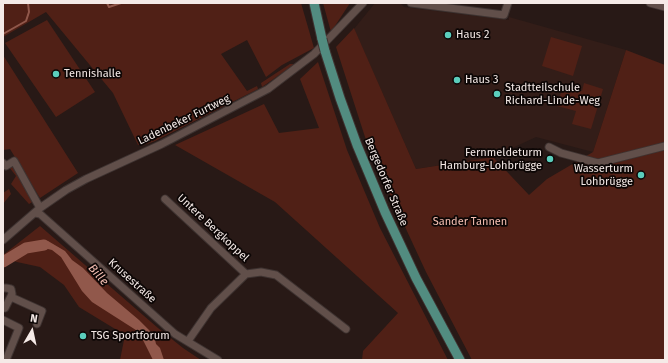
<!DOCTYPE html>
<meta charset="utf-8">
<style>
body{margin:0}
#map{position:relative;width:668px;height:363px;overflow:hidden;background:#281916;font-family:"Fira Sans",sans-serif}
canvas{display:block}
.frame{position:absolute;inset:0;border:4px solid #f5eae7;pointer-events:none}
.north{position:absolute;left:12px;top:311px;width:40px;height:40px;-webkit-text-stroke:3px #0c0605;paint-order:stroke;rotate:9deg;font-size:11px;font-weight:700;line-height:16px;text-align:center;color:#f5eae7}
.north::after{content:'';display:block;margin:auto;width:14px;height:18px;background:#f5eae7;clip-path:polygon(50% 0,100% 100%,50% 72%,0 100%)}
</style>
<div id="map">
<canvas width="668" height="363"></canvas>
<div class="frame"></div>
<div class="north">N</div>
</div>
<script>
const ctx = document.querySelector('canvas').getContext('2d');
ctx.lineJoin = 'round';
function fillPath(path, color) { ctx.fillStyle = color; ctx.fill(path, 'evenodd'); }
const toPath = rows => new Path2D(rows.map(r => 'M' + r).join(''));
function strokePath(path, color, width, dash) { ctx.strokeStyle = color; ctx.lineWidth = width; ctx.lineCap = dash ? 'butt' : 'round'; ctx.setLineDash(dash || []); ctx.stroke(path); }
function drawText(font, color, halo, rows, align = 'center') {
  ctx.font = font + ' "Fira Sans",sans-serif'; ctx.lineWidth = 3.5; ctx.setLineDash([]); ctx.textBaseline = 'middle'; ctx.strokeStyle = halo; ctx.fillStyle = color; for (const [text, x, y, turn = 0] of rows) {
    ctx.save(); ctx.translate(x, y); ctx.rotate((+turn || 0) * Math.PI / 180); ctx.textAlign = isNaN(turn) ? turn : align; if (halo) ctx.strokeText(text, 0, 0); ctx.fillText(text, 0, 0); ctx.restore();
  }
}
fillPath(toPath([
 [375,3,400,3,404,7,509,20,509,17,626,50,593,152,536,137,493,157,416,169,354,29]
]), '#331d18');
fillPath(toPath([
 [3,3,301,3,314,48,282,65,266,77,247,40,221,54,247,91,257,86,258,89,155,141,147,144,138,145,113,93,46,12,3,37],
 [323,3,350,3,331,32],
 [47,20,95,92,56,117,5,43],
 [354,28,416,169,493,157,529,195,547,179,593,152,626,50,665,65,665,360,472,360,426,272,387,188,365,137,336,47],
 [551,37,582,46,573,76,542,66],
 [3,55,78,173,40,198,10,149,3,150],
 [318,62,347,150,380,228,448,360,362,360,363,351,398,313,275,202,175,145,264,104,279,133,319,128,300,79],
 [290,64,295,64,262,87,261,83],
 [584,83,603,89,591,129,572,124,576,111,557,106,563,86,582,91],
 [11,165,24,182,34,201,29,204,11,184,16,176,9,167],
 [9,189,11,194,3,204,3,193],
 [40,226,158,328,183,348,201,360,120,360,125,335,79,307,64,285,40,267,17,262,3,257,3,255]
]), '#502016');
fillPath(toPath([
 [37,241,48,241,65,251,72,260,83,268,107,293,139,320,154,335,156,344,160,348,164,360,153,360,139,332,92,302,82,291,61,257,52,250,44,248,30,250,29,244]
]), '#91584b');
strokePath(toPath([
 [107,3,109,7,121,3],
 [3,34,26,21,29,12,28,3]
]), '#91584b', 2);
strokePath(toPath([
 [3,262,26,248,44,245]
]), '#91584b', 11);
const minor = toPath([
 [411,3,504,15,508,3],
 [650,3,665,7],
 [549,147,561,153,598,163,665,146],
 [3,163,6,166,14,161,40,208],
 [165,199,246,274,261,272,276,275,346,329],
 [35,213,40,214,175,334,218,360],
 [3,240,40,208,66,190,86,179,162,144,268,89,314,54,363,3],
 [3,288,6,288,11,289,12,294,5,308,3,307],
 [11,297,42,311,37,324],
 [3,320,19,328,6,360],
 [188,341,211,308,246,274]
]);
const major = toPath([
 [314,3,322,39],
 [325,51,340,98,357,145,385,212,416,278,460,360]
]);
strokePath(minor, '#3e3331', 9);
strokePath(major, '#3e3331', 11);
strokePath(minor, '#614f4a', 7);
strokePath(major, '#528c80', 9);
const majorBridge = toPath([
 [322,39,325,51]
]);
strokePath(majorBridge, '#3e3331', 11, []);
strokePath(majorBridge, '#528c80', 9);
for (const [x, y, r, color] of [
 [448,35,4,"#5bcebc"],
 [56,74,4,"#5bcebc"],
 [457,80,4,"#5bcebc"],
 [497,94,4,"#5bcebc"],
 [550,159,4,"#5bcebc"],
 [641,175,4,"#5bcebc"],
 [83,336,4,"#5bcebc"]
]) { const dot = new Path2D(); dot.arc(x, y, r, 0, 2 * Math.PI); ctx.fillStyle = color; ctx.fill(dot); strokePath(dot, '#0c0605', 1.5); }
drawText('11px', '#f5eae7', '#0c0605', [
 ["Haus 2",456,35],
 ["Tennishalle",64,74],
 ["Haus 3",465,80],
 ["Stadtteilschule",505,88],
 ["Richard-Linde-Weg",505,101],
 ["Fernmeldeturm",542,153,"right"],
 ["Hamburg-Lohbrügge",542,166,"right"],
 ["Wasserturm",633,169,"right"],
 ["Lohbrügge",633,182,"right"],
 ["TSG Sportforum",91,336]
], 'left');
drawText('11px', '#f5eae7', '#0c0605', [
 ["Ladenbeker Furtweg",184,120,-26],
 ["Bergedorfer Straße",386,182,67],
 ["Untere Bergkoppel",213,228,43],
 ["Krusestraße",132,281,42]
]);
drawText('11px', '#f5bfb2', '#0c0605', [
 ["Sander Tannen",470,222]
]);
drawText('italic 12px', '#f5bfb3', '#0c0605', [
 ["Bille",98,275,49]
]);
</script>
